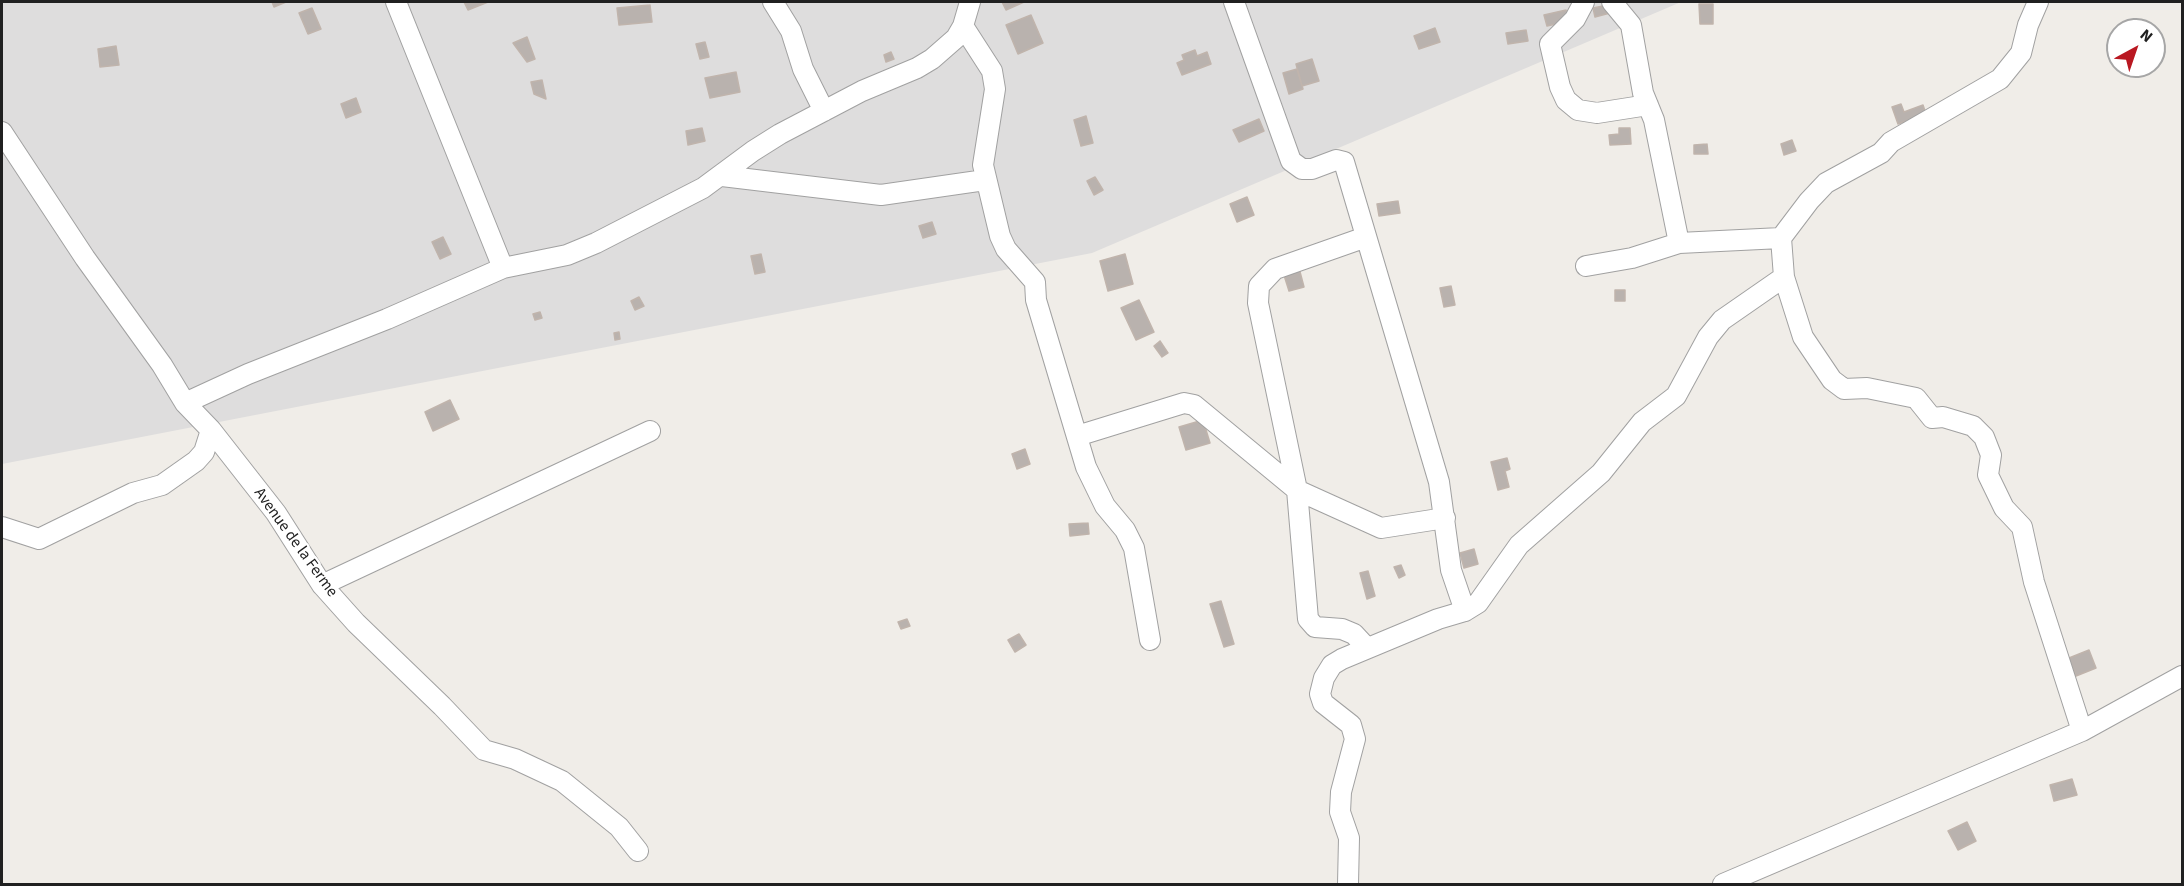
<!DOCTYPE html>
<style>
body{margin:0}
#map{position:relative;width:2184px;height:886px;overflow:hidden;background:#f0ede8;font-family:"Source Sans 3",sans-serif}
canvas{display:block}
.frame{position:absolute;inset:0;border:3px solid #202020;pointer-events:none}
.north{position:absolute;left:2106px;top:18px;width:60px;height:60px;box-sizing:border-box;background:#fff;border:2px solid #a6a6a6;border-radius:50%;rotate:40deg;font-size:16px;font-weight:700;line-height:24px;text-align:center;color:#202020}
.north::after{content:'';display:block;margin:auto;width:21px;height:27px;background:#b91821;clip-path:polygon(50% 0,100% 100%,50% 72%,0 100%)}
</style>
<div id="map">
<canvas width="2184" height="886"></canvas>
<div class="frame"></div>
<div class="north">N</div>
</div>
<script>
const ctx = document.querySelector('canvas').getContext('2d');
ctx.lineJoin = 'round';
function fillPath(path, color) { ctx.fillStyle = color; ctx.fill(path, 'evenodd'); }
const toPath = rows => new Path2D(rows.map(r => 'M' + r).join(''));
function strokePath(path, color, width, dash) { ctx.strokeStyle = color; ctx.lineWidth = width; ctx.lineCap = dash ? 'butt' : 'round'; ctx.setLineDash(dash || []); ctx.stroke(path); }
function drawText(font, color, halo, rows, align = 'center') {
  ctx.font = font + ' "Source Sans 3",sans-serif'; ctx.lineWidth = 4.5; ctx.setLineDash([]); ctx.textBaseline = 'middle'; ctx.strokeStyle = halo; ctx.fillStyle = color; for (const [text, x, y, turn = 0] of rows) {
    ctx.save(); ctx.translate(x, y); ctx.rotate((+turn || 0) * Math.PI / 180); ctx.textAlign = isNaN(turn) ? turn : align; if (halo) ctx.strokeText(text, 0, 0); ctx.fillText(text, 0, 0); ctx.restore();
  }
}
fillPath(toPath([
 [2,2,1681,2,1092,253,2,464]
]), '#dedddd');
const building = toPath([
 [272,2,286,2,274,7,272,2],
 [464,2,488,2,468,10,464,2],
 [1002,2,1024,2,1006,10,1002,2],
 [1699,4,1713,4,1713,24,1700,24,1699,4],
 [650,5,652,22,619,25,617,8,650,5],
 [1608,5,1610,13,1595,17,1593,8,1608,5],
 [312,8,321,29,308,34,299,13,312,8],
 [1566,10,1569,21,1547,26,1544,15,1566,10],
 [1031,15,1043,43,1018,54,1006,25,1031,15],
 [1435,28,1440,42,1419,49,1414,36,1435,28],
 [1526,30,1528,41,1508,44,1506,33,1526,30],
 [527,37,535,59,527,62,513,43,527,37],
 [705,42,709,57,700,59,696,44,705,42],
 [116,46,119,65,100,67,98,49,116,46],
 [1195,50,1197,56,1207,52,1211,64,1182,75,1177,63,1184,60,1182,55,1195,50],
 [891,52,894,59,886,62,884,55,891,52],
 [1312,59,1319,81,1302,86,1296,64,1312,59],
 [1297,69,1303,89,1289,94,1283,73,1297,69],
 [736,72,740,92,710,98,705,78,736,72],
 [542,80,546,99,534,94,531,82,542,80],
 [356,98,361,112,346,118,341,104,356,98],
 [1901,104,1904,112,1923,105,1926,114,1898,124,1892,107,1901,104],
 [1086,116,1093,143,1081,146,1074,120,1086,116],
 [1259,119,1264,131,1239,142,1233,130,1259,119],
 [702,128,705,141,688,145,686,131,702,128],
 [1619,128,1630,128,1631,144,1610,145,1609,135,1619,134,1619,128],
 [1792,140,1796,151,1784,155,1781,144,1792,140],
 [1707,144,1708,154,1694,154,1694,145,1707,144],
 [1095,177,1103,190,1094,195,1087,181,1095,177],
 [1247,197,1254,215,1237,222,1230,204,1247,197],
 [1398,201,1400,213,1379,216,1377,204,1398,201],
 [932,222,936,234,923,238,919,226,932,222],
 [443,237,451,254,440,259,432,242,443,237],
 [761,254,765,272,755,274,751,256,761,254],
 [1125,254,1133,284,1108,291,1100,261,1125,254],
 [1299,268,1304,287,1289,291,1283,272,1299,268],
 [1451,286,1455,305,1444,307,1440,288,1451,286],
 [1615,290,1625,290,1625,301,1615,301,1615,290],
 [639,297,644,306,635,310,631,301,639,297],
 [1139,300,1154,332,1136,340,1121,308,1139,300],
 [540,312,542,318,535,320,533,314,540,312],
 [619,332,620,339,615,340,614,333,619,332],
 [1160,341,1168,353,1162,357,1154,346,1160,341],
 [450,400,459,419,433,431,425,412,450,400],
 [1203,420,1210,443,1186,450,1179,427,1203,420],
 [1025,449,1030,464,1017,469,1012,454,1025,449],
 [1507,458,1510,469,1505,471,1509,487,1498,490,1491,462,1507,458],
 [1088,523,1089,534,1070,536,1069,524,1088,523],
 [1474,549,1478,564,1464,568,1460,553,1474,549],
 [1401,565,1405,575,1399,578,1394,567,1401,565],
 [1368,571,1375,596,1367,599,1360,573,1368,571],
 [1221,601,1234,644,1224,647,1210,604,1221,601],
 [907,619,910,626,901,629,898,622,907,619],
 [1019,634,1026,645,1015,652,1008,640,1019,634],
 [2089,650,2096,668,2076,676,2069,658,2089,650],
 [2072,779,2077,795,2054,801,2050,785,2072,779],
 [1967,822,1976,841,1958,850,1948,831,1967,822]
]);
fillPath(building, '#b9b2ae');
strokePath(building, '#c0b4ac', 1.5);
const minor = toPath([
 [396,2,503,268],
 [773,2,791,31,803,69,824,111],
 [1234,2,1291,161,1302,169,1312,169,1336,160,1344,162,1439,482,1451,570,1465,611],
 [1584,2,1575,19,1550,44,1560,87,1566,100,1578,110,1597,113,1648,105],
 [1612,2,1631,25,1643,93,1654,120,1679,243],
 [963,26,992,71,995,89,983,165,1000,236,1006,249,1035,282,1036,300,1086,467,1105,506,1125,530,1134,548,1150,640],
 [2,132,85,258,162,365,185,403,211,430,276,513,322,585,356,623,442,706,484,750,515,759,562,781,619,827,638,851],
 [722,176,881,195,985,180],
 [1366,237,1275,269,1259,286,1258,303,1297,490,1308,619,1315,627,1342,629,1354,634,1367,648],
 [1586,266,1632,258,1679,243,1781,238],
 [1784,277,1803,337,1832,380,1844,389,1867,388,1916,398,1932,418,1943,417,1973,426,1984,437,1991,455,1988,475,2004,508,2022,527,2034,582,2082,731],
 [185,403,248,374,387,319,503,268,567,255,596,243,703,188,753,151,780,134,862,91,917,68,932,59,956,38,963,26,970,2],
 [1077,436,1184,403,1194,405,1297,490,1381,528,1445,518],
 [2,527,39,539,133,493,162,485,196,461,204,452,211,430],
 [322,585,650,431],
 [1348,884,1349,838,1340,812,1341,792,1355,739,1351,725,1323,703,1320,694,1324,678,1332,665,1342,659,1438,619,1465,611,1478,603,1519,545,1601,473,1642,422,1676,396,1708,337,1722,320,1784,277,1781,238,1809,201,1826,183,1881,153,1891,142,2000,79,2021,53,2028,25,2038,2],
 [1723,884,2082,731,2182,676]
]);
strokePath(minor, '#a1a1a1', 22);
strokePath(minor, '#fff', 20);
drawText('16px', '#202020', '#fff', [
 ["Avenue de la Ferme",295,543,54]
]);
</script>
